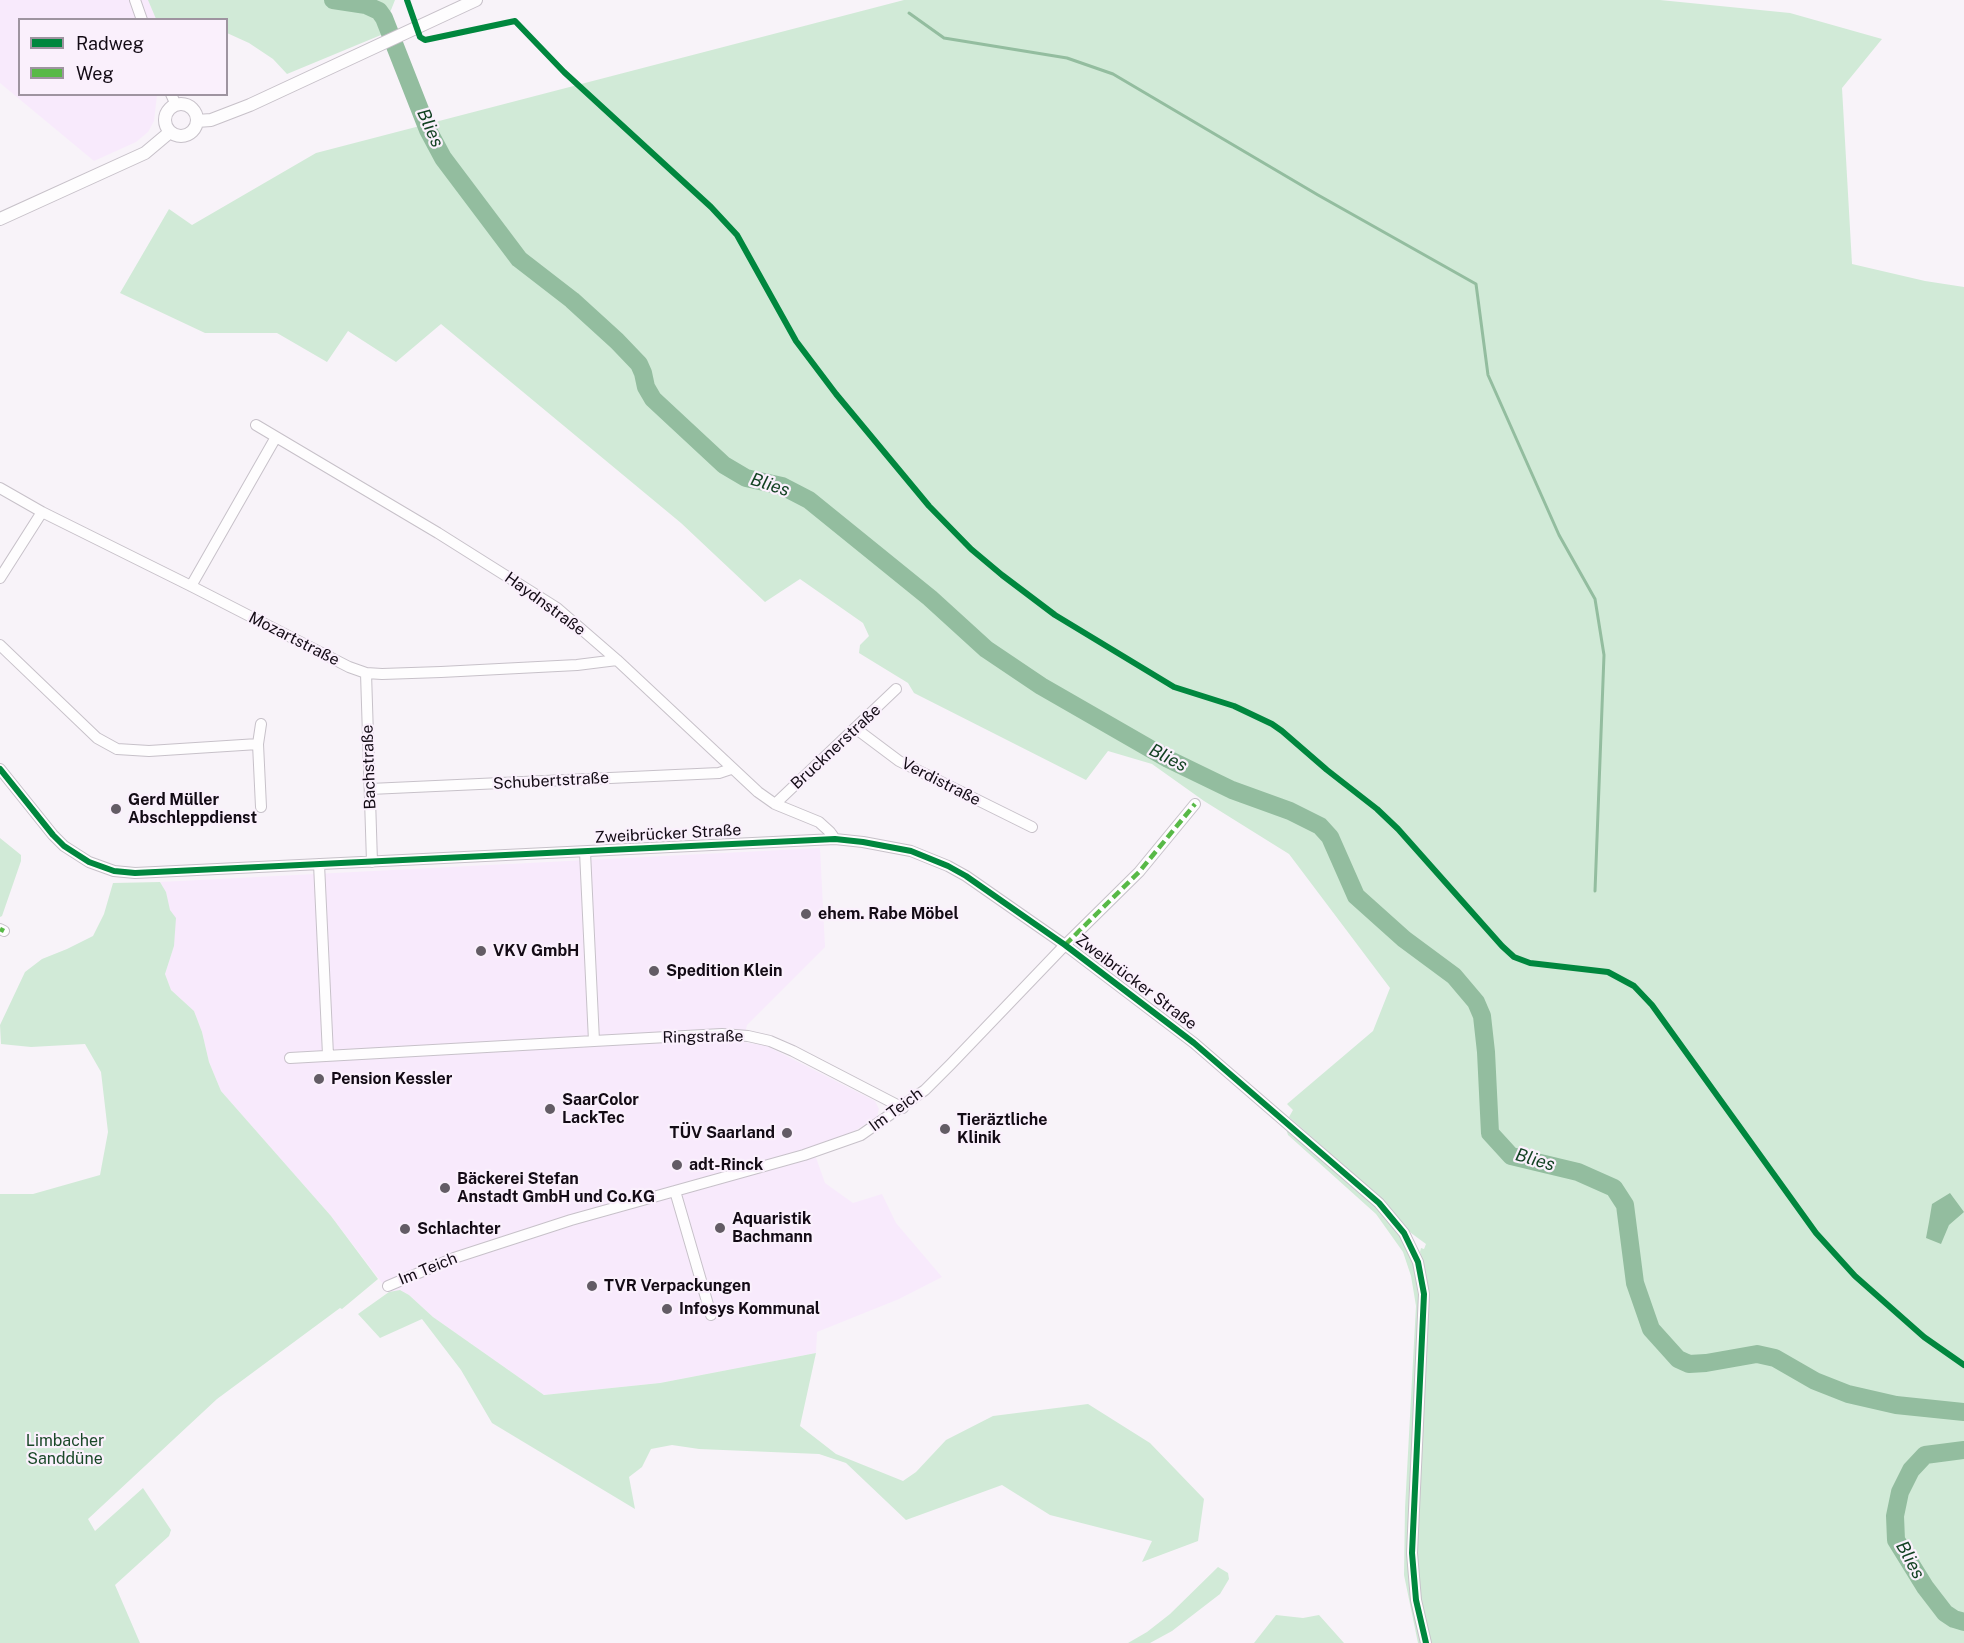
<!DOCTYPE html>
<meta charset="utf-8">
<style>
body{margin:0}
#map{position:relative;width:1964px;height:1643px;overflow:hidden;background:#f8f3f9;font-family:"Public Sans",sans-serif}
canvas{display:block}
.legend{position:absolute;left:18px;top:18px;width:210px;height:78px;box-sizing:border-box;background:#faf0fc;border:2px solid #9e94a0;margin:0;padding:8px 10px;list-style:none;font-size:18px;color:#130b15}
.legend li{display:flex;align-items:center;gap:12px;height:30px}
.legend b{width:30px;border:2px solid #9e94a0}
</style>
<div id="map">
<canvas width="1964" height="1643"></canvas>
<ul class="legend">
<li><b style="height:8px;background:#00873e"></b>Radweg</li>
<li><b style="height:8px;background:#58b947"></b>Weg</li>
</ul>
</div>
<script>
const ctx = document.querySelector('canvas').getContext('2d');
ctx.lineJoin = 'round';
function fillPath(path, color) { ctx.fillStyle = color; ctx.fill(path, 'evenodd'); }
const toPath = rows => new Path2D(rows.map(r => 'M' + r).join(''));
function strokePath(path, color, width, dash) { ctx.strokeStyle = color; ctx.lineWidth = width; ctx.lineCap = dash ? 'butt' : 'round'; ctx.setLineDash(dash || []); ctx.stroke(path); }
function drawText(font, color, halo, rows, align = 'center') {
  ctx.font = font + ' "Public Sans",sans-serif'; ctx.lineWidth = 4.5; ctx.setLineDash([]); ctx.textBaseline = 'middle'; ctx.strokeStyle = halo; ctx.fillStyle = color; for (const [text, x, y, turn = 0] of rows) {
    ctx.save(); ctx.translate(x, y); ctx.rotate((+turn || 0) * Math.PI / 180); ctx.textAlign = isNaN(turn) ? turn : align; if (halo) ctx.strokeText(text, 0, 0); ctx.fillText(text, 0, 0); ctx.restore();
  }
}
fillPath(toPath([
 [0,0,148,0,156,19,20,20,20,94,157,95,154,121,148,132,136,142,94,161,0,83],
 [820,848,825,947,747,1025,743,1042,767,1046,875,1101,879,1109,877,1117,853,1132,813,1149,825,1183,853,1203,882,1194,896,1223,942,1277,899,1299,817,1332,816,1353,660,1383,544,1395,433,1317,409,1295,400,1290,389,1292,331,1216,221,1091,209,1062,202,1032,194,1011,171,990,165,974,174,946,166,892,160,882]
]), '#f8eafc');
fillPath(toPath([
 [148,0,395,0,381,35,287,74,273,59,249,43,227,33,226,20,156,19],
 [904,0,1660,0,1790,13,1882,39,1842,88,1852,264,1925,281,1964,287,1964,1643,1430,1643,1421,1603,1417,1575,1416,1518,1428,1311,1426,1275,1420,1252,1421,1248,1424,1249,1426,1244,1411,1233,1379,1197,1289,1117,1293,1110,1287,1104,1373,1031,1390,988,1289,854,1204,801,1152,764,1108,751,1086,780,914,693,908,683,859,653,860,645,869,636,863,623,800,579,765,602,681,523,441,324,396,362,348,331,327,362,277,333,205,333,120,293,169,209,192,225,316,153],
 [0,838,21,855,21,861,2,916,0,917],
 [160,882,166,892,170,910,176,918,174,946,165,974,171,990,194,1011,202,1032,209,1062,221,1091,331,1216,378,1279,342,1309,340,1308,217,1399,88,1519,95,1531,143,1488,171,1530,169,1536,115,1585,140,1643,0,1643,0,1194,33,1194,100,1175,108,1132,101,1072,85,1044,31,1047,1,1044,0,1025,25,972,42,959,67,949,93,936,104,914,113,883],
 [1285,1126,1339,1172,1390,1220,1407,1247,1413,1264,1420,1306,1407,1544,1409,1583,1422,1643,1418,1643,1404,1575,1405,1508,1416,1306,1411,1276,1403,1252,1376,1214,1288,1135],
 [400,1290,409,1295,433,1317,544,1395,660,1383,816,1353,800,1426,836,1454,903,1481,916,1472,946,1440,993,1416,1088,1404,1150,1443,1204,1499,1198,1541,1142,1562,1152,1541,1050,1515,1002,1485,906,1520,846,1463,819,1454,699,1449,672,1445,651,1449,642,1467,629,1477,635,1509,492,1423,461,1370,422,1319,380,1338,358,1314,389,1292],
 [1218,1567,1228,1573,1229,1579,1220,1594,1172,1631,1150,1643,1128,1643,1147,1632,1170,1614],
 [1276,1615,1303,1618,1319,1615,1344,1643,1254,1643]
]), '#d1ead7');
fillPath(toPath([
 [1950,1193,1964,1212,1949,1225,1941,1244,1926,1238,1929,1222,1932,1204]
]), '#93bd9f');
strokePath(toPath([
 [909,13,944,38,1067,58,1113,74,1318,195,1476,284,1488,375,1559,535,1595,599,1604,655,1595,891]
]), '#93bd9f', 3);
strokePath(toPath([
 [333,0,366,5,379,11,384,18,428,130,443,158,519,259,572,300,617,341,639,364,643,373,646,387,653,399,724,465,746,478,782,486,809,500,930,598,986,649,1041,686,1168,759,1232,790,1290,811,1320,826,1330,837,1356,896,1404,939,1454,976,1476,1002,1482,1016,1486,1052,1490,1133,1511,1156,1578,1172,1614,1188,1625,1205,1635,1283,1651,1329,1678,1359,1689,1364,1706,1363,1757,1354,1775,1358,1815,1381,1848,1394,1896,1405,1964,1412],
 [1964,1450,1925,1455,1911,1470,1900,1492,1895,1516,1896,1540,1925,1587,1945,1613,1954,1619,1964,1622]
]), '#93bd9f', 18);
const minor = toPath([
 [135,0,142,20],
 [171,94,176,105],
 [256,425,438,533,557,608,617,660,758,792,775,804,819,822,830,832,835,839],
 [0,488,42,512,191,586,349,667,366,673,382,674,441,672,577,665,617,660],
 [0,578,42,512],
 [191,586,276,437],
 [0,645,97,738,117,749,149,751,258,744],
 [366,673,372,862],
 [855,728,899,761,1032,827],
 [0,769,53,835,64,846,89,862,114,871,135,873,835,839,863,842,911,851,948,866,966,876,1065,945,1194,1043,1379,1203,1404,1233,1418,1262,1424,1294,1412,1553,1416,1600,1426,1643],
 [370,789,719,773,731,769],
 [775,804,896,689],
 [261,807,258,744,261,724],
 [585,852,594,1041],
 [319,864,328,1055],
 [0,929,4,931],
 [290,1058,594,1041,722,1034,748,1036,770,1041,793,1051,903,1108],
 [675,1191,711,1315],
 [388,1286,454,1258,571,1220,804,1155,861,1135,925,1090,951,1064,1065,945,1139,872,1195,804]
]);
const major = toPath([
 '165 120a16 16 0 1 1 32 0a16 16 0 1 1-32 0Z',
 [197,121,211,120,250,105,476,0],
 [0,219,145,153,170,132]
]);
strokePath(minor, '#c7c1c9', 12);
strokePath(major, '#c7c1c9', 14);
strokePath(minor, '#fefdfe', 10);
strokePath(major, '#fefdfe', 12);
strokePath(toPath([
 [0,929,4,931],
 [1065,945,1139,872,1195,804]
]), '#58b947', 4.5, [9, 4.5]);
strokePath(toPath([
 [407,0,420,37,425,40,515,21,564,72,711,207,737,235,796,341,836,394,929,506,971,549,1002,575,1055,615,1174,687,1234,706,1272,724,1282,731,1327,770,1377,809,1398,829,1502,946,1514,957,1530,963,1608,972,1634,986,1652,1005,1816,1233,1855,1276,1924,1337,1964,1365],
 [0,769,53,835,64,846,89,862,114,871,135,873,835,839,863,842,911,851,948,866,966,876,1065,945,1194,1043,1379,1203,1404,1233,1418,1262,1424,1294,1412,1553,1416,1600,1426,1643]
]), '#00873e', 6);
for (const [x, y, r, color] of [
 [116,809,6,"#635c65"],
 [806,914,6,"#635c65"],
 [481,951,6,"#635c65"],
 [654,971,6,"#635c65"],
 [319,1079,6,"#635c65"],
 [550,1109,6,"#635c65"],
 [945,1129,6,"#635c65"],
 [787,1133,6,"#635c65"],
 [677,1165,6,"#635c65"],
 [445,1188,6,"#635c65"],
 [720,1228,6,"#635c65"],
 [405,1229,6,"#635c65"],
 [592,1286,6,"#635c65"],
 [667,1309,6,"#635c65"]
]) { const dot = new Path2D(); dot.arc(x, y, r, 0, 2 * Math.PI); ctx.fillStyle = color; ctx.fill(dot); strokePath(dot, '#faf0fc', 2); }
drawText('16px', '#130b15', '#faf0fc', [
 ["Haydnstraße",545,604,36],
 ["Mozartstraße",294,639,27],
 ["Brucknerstraße",836,747,-43],
 ["Bachstraße",369,767,-92],
 ["Schubertstraße",551,781,-3],
 ["Verdistraße",941,782,27],
 ["Zweibrücker Straße",668,834,-3],
 ["Zweibrücker Straße",1136,982,37],
 ["Ringstraße",703,1037,-1],
 ["Im Teich",896,1110,-36],
 ["Im Teich",428,1269,-22]
]);
drawText('bold 16px', '#130b15', '#faf0fc', [
 ["Gerd Müller",128,800],
 ["Abschleppdienst",128,818],
 ["ehem. Rabe Möbel",818,914],
 ["VKV GmbH",493,951],
 ["Spedition Klein",666,971],
 ["Pension Kessler",331,1079],
 ["SaarColor",562,1100],
 ["LackTec",562,1118],
 ["Tieräztliche",957,1120],
 ["Klinik",957,1138],
 ["TÜV Saarland",775,1133,"right"],
 ["adt-Rinck",689,1165],
 ["Bäckerei Stefan",457,1179],
 ["Anstadt GmbH und Co.KG",457,1197],
 ["Aquaristik",732,1219],
 ["Bachmann",732,1237],
 ["Schlachter",417,1229],
 ["TVR Verpackungen",604,1286],
 ["Infosys Kommunal",679,1309]
], 'left');
drawText('16px', '#1a4828', '#faf0fc', [
 ["Limbacher",65,1441],
 ["Sanddüne",65,1459]
]);
drawText('italic 18px', '#134223', '#faf0fc', [
 ["Blies",430,128,66],
 ["Blies",770,485,18],
 ["Blies",1168,758,27],
 ["Blies",1535,1160,16],
 ["Blies",1910,1560,61]
]);
</script>
